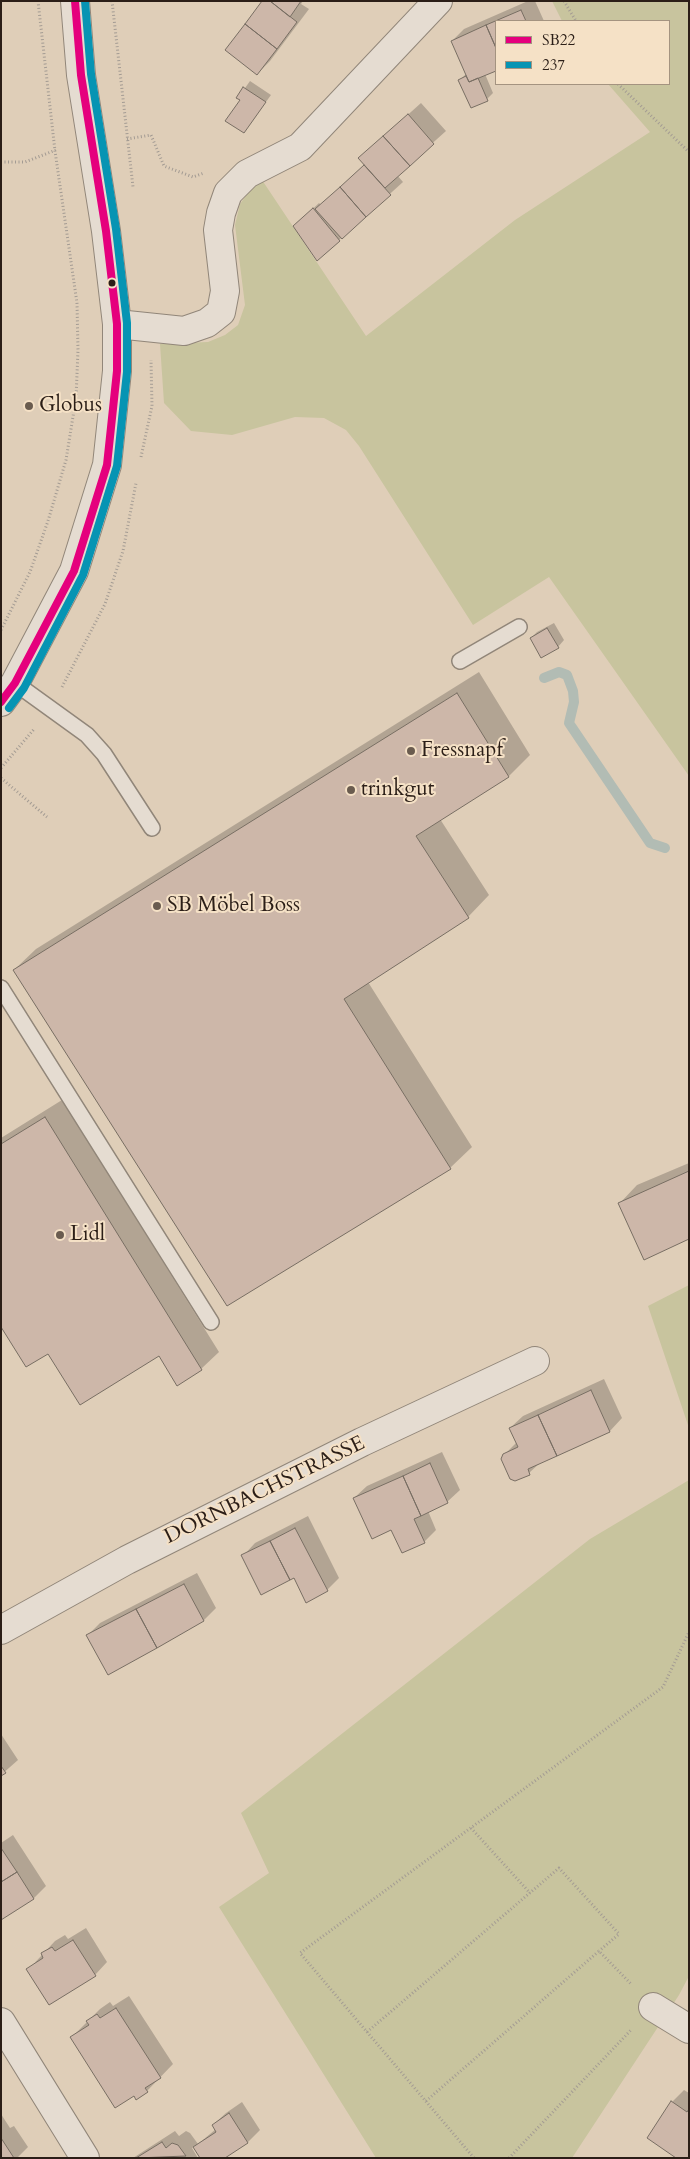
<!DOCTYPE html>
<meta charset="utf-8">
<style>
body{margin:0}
#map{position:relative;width:690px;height:2159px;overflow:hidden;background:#dfceb8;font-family:Cardo,serif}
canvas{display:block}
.frame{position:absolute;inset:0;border:2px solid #2b1e17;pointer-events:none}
.legend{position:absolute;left:495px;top:20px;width:175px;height:65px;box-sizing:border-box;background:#f5e1c6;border:1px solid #a49380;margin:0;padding:6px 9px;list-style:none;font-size:15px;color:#2b1e17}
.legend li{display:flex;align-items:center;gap:10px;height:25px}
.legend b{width:25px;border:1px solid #a49380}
</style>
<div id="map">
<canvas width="690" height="2159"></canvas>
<div class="frame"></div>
<ul class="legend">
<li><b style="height:6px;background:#e5007d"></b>SB22</li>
<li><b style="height:6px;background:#0694b3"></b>237</li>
</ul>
</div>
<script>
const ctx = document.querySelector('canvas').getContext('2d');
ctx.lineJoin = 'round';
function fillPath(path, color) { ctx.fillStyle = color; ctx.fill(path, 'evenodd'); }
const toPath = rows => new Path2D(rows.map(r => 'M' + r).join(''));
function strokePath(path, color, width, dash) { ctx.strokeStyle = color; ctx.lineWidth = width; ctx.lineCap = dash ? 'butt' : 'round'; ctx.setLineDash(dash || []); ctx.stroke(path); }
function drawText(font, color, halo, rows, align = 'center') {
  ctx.font = font + ' Cardo,serif'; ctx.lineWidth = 4; ctx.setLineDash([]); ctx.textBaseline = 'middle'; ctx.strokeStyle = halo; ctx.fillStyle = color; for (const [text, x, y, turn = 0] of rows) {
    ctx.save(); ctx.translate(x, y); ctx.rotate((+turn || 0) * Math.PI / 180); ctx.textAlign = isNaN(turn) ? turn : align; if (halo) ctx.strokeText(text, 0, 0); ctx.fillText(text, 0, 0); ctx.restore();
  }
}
fillPath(toPath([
 [552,1,689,1,689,776,549,577,473,625,359,446,346,430,324,418,295,417,232,435,191,431,164,403,160,344,208,342,225,335,238,325,245,305,235,225,240,204,250,190,262,180,366,336,515,220,650,132,608,84,669,84,669,21,562,21],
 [689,1285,689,1428,648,1306],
 [689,1480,689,1976,679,1995,572,2158,376,2158,219,1907,269,1873,241,1813,590,1539]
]), '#c8c49e');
fillPath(toPath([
 [263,1,303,1,301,4,309,9,270,61,257,74],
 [528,1,535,1,544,21,496,21,496,69,485,74,493,93,487,99,460,80,467,73,452,41,464,29],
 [250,81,271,95,244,132,242,99,238,98],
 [421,103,446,131,397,175,403,182,317,260,301,220,319,203,321,205,366,164,373,146],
 [554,623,564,640,558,647,531,638,537,632],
 [479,672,530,755,509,776,440,819,489,895,468,917,368,982,472,1147,450,1168,14,970,36,949],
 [62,1100,219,1352,201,1369,159,1354,48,1352,1,1324,1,1138],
 [689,1163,689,1238,620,1203,637,1185],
 [604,1379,622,1418,610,1431,542,1461,529,1473,504,1455,517,1442,510,1428,523,1416],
 [442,1452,460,1490,447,1502,428,1511,436,1530,424,1542,392,1528,354,1498,367,1486],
 [308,1516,339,1578,327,1590,243,1556,255,1543],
 [197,1573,216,1608,204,1620,108,1673,88,1635,100,1623],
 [1,1734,18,1760,1,1775],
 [13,1835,46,1886,34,1898,1,1919,1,1843],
 [86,1928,107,1962,95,1975,28,1970,55,1941,65,1935,68,1939],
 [129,1996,173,2064,147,2091,72,2037,100,2009,110,2002,113,2006],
 [684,2090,689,2093,689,2158,672,2102],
 [242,2102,260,2130,248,2142,223,2158,202,2158,194,2146,192,2148,198,2158,133,2158,175,2131,179,2136,186,2131,190,2133,198,2144,216,2129,213,2125,226,2113],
 [1,2114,10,2128,14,2126,28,2147,17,2158,1,2158]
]), '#0003');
strokePath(toPath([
 [544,678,559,672,567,675,573,691,574,702,569,723,650,843,665,848]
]), '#b2bcb4', 10);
const building = toPath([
 [262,1,270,1,297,22,277,49,245,24,262,1],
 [270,1,301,1,290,17,270,1],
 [521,10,526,21,496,21,496,48,486,25,521,10],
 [245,24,277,49,257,75,225,50,245,24],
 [486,25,496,48,496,71,469,82,451,41,486,25],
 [466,76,469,82,478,78,488,101,471,108,458,80,466,76],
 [243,87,266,102,244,133,225,121,240,100,236,98,243,87],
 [408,114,434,144,410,166,383,136,408,114],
 [383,136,410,166,385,188,358,158,383,136],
 [364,165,391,195,366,217,340,187,364,165],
 [340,187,366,217,342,239,315,209,340,187],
 [313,208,340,241,317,261,293,226,313,208],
 [547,628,559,648,541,658,530,638,547,628],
 [457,693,509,777,416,836,469,918,344,999,451,1169,227,1306,13,970,457,693],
 [45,1117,202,1370,177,1386,159,1356,80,1405,48,1354,26,1367,1,1327,1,1144,45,1117],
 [689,1171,689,1239,644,1260,618,1203,689,1171],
 [591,1390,610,1432,557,1456,538,1415,591,1390],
 [538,1415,557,1456,528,1469,530,1475,515,1481,510,1479,501,1459,503,1454,518,1447,509,1428,538,1415],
 [430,1463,448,1503,421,1516,403,1476,430,1463],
 [403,1476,421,1516,414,1519,425,1543,402,1553,391,1530,372,1539,353,1498,403,1476],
 [295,1528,328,1591,306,1603,294,1578,290,1580,270,1541,295,1528],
 [270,1541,290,1580,261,1595,241,1555,270,1541],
 [184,1584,204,1621,157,1648,136,1609,184,1584],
 [136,1609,157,1648,108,1675,86,1635,136,1609],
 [1,1766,6,1773,1,1776,1,1766],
 [1,1848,17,1872,1,1882,1,1848],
 [17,1872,34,1899,1,1920,1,1882,17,1872],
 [73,1940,96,1976,49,2005,26,1969,43,1958,41,1953,52,1947,55,1951,73,1940],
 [116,2008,161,2078,145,2088,148,2092,136,2100,134,2096,115,2108,70,2037,89,2025,86,2021,97,2014,100,2018,116,2008],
 [671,2101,687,2112,689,2109,689,2158,676,2158,647,2138,671,2101],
 [229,2113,248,2143,225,2158,200,2158,193,2147,216,2132,212,2125,229,2113],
 [1,2138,14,2158,1,2158,1,2138],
 [162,2142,166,2148,172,2143,178,2145,186,2156,136,2158,162,2142]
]);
fillPath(building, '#cdb7a9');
strokePath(building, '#786e63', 1);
const service = toPath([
 [460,661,519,627],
 [15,683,87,735,104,754,152,828],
 [1,988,211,1322]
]);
const minor = toPath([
 [117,324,184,331,207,323,221,312,225,291,218,230,221,213,228,193,247,174,300,147,438,1],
 [1,1630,127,1560,362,1442,535,1361],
 [653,2007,689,2029],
 [1,2022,85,2158]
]);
const tertiary = toPath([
 [1,702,15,683,74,571,107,465,117,371,117,324,106,231,81,75,75,1]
]);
strokePath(service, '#918679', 18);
strokePath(minor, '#918679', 30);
strokePath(tertiary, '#918679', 30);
strokePath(toPath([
 [112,1,133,187],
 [564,1,576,21],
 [618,84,689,152],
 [127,139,151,135,164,166,193,177,204,173],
 [1,162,25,162,56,150],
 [141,457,152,406,151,360],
 [1,630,30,572,48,521,66,460,76,398,78,350,77,303,55,151,38,1],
 [62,687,105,604,123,551,136,483],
 [1,768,35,728],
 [1,778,47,817],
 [471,1828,530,1893],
 [367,2032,559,1868,619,1934,599,1951],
 [426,2101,599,1951,632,1985],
 [474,2158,300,1953,663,1687,689,1632],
 [509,2158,631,2030]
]), '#a39b93', 3, [1, 2.5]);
strokePath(service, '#e5dcd1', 15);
strokePath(minor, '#e5dcd1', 28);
strokePath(tertiary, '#e5dcd1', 28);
strokePath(toPath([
 [1,702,15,683,74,571,107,465,117,371,117,324,106,231,81,75,75,1]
]), '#e5007d', 8);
strokePath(toPath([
 [9,708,24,688,83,575,117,466,127,372,127,323,116,229,91,74,85,1]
]), '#0694b3', 8);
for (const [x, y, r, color] of [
 [112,283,4.5,"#2b1e17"],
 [29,406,5,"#6a5c4f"],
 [411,751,5,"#6a5c4f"],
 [351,790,5,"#6a5c4f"],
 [157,906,5,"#6a5c4f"],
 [60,1235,5,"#6a5c4f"]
]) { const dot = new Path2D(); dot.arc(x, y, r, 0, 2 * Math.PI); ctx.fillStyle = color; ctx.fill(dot); strokePath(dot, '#f5e1c6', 2); }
drawText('21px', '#2b1e17', '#f5e1c6', [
 ["Globus",39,406],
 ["Fressnapf",421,751],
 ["trinkgut",361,790],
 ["SB Möbel Boss",167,906],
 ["Lidl",70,1235]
], 'left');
drawText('21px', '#2b1e17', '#f5e1c6', [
 ["DORNBACHSTRASSE",265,1491,-26]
]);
</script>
